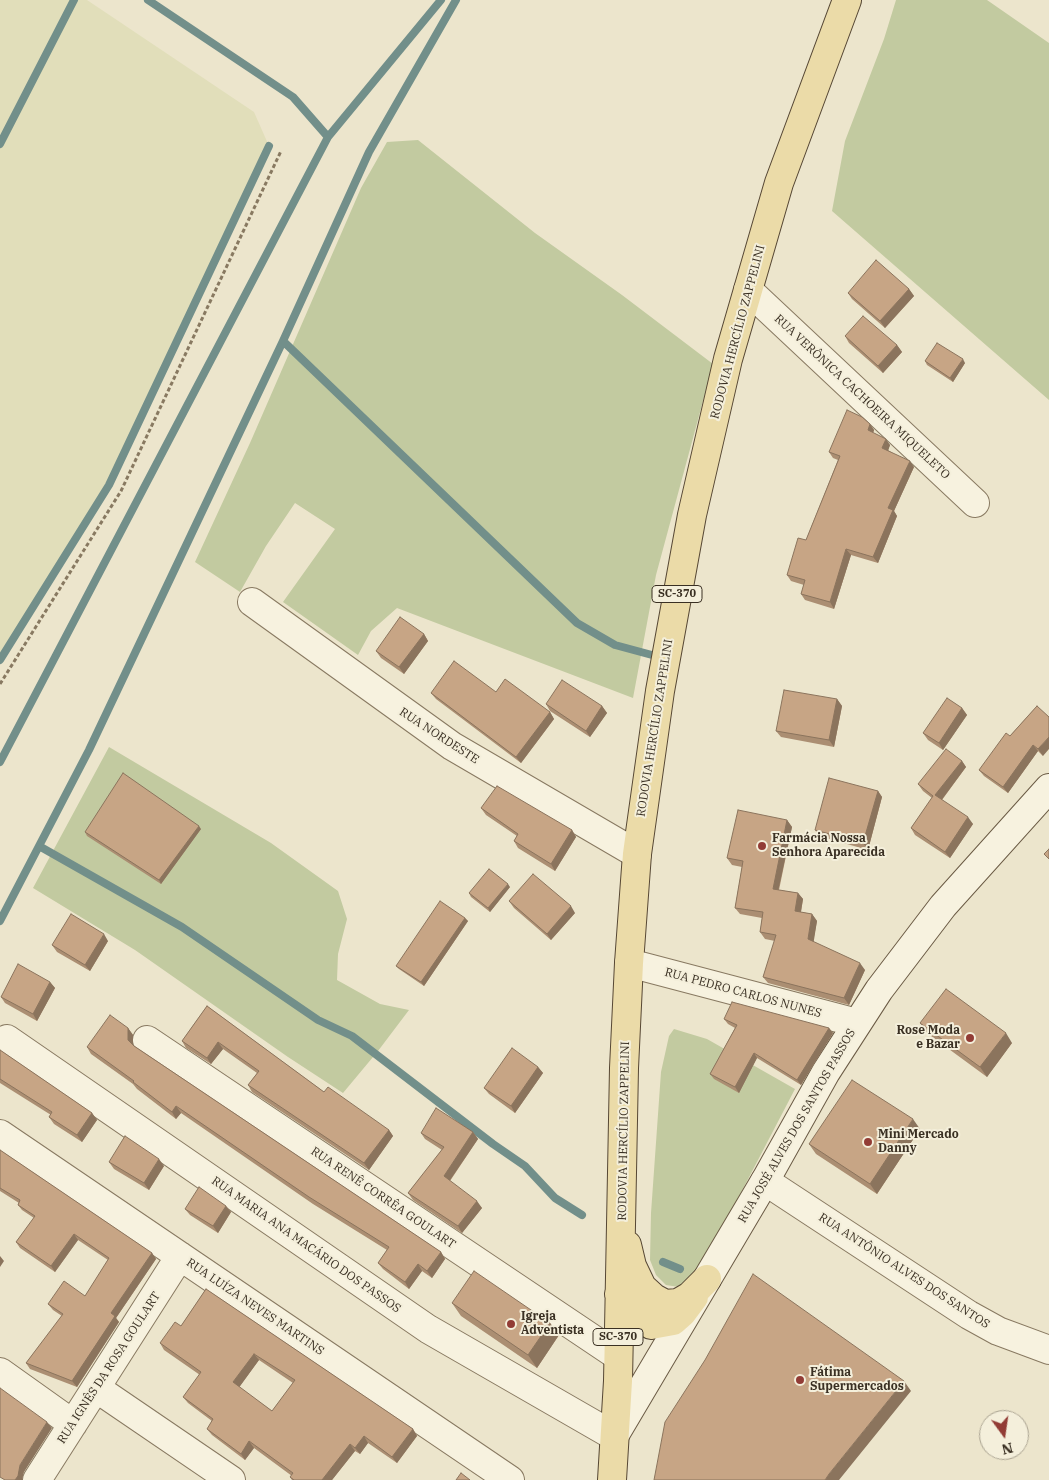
<!DOCTYPE html>
<meta charset="utf-8">
<style>
body{margin:0}
#map{position:relative;width:1049px;height:1480px;overflow:hidden;background:#ece5cc;font-family:"IBM Plex Serif",serif}
canvas{display:block}
.north{position:absolute;left:979px;top:1410px;width:50px;height:50px;box-sizing:border-box;background:#f4efdb;border:1px solid #aaa391;border-radius:50%;rotate:166deg;font-size:14px;font-weight:700;line-height:20px;text-align:center;color:#3a3023}
.north::after{content:'';display:block;margin:auto;width:18px;height:22px;background:#923c35;clip-path:polygon(50% 0,100% 100%,50% 72%,0 100%)}
</style>
<div id="map">
<canvas width="1049" height="1480"></canvas>
<div class="north">N</div>
</div>
<script>
const ctx = document.querySelector('canvas').getContext('2d');
ctx.lineJoin = 'round';
function fillPath(path, color) { ctx.fillStyle = color; ctx.fill(path, 'evenodd'); }
const toPath = rows => new Path2D(rows.map(r => 'M' + r).join(''));
function strokePath(path, color, width, dash) { ctx.strokeStyle = color; ctx.lineWidth = width; ctx.lineCap = dash ? 'butt' : 'round'; ctx.setLineDash(dash || []); ctx.stroke(path); }
function drawText(font, color, halo, rows, align = 'center') {
  ctx.font = font + ' "IBM Plex Serif",serif'; ctx.lineWidth = 4; ctx.setLineDash([]); ctx.textBaseline = 'middle'; ctx.strokeStyle = halo; ctx.fillStyle = color; for (const [text, x, y, turn = 0] of rows) {
    ctx.save(); ctx.translate(x, y); ctx.rotate((+turn || 0) * Math.PI / 180); ctx.textAlign = isNaN(turn) ? turn : align; if (halo) ctx.strokeText(text, 0, 0); ctx.fillText(text, 0, 0); ctx.restore();
  }
}
fillPath(toPath([
 [0,0,87,0,254,112,269,146,109,485,0,660]
]), '#e1deba');
fillPath(toPath([
 [896,0,987,0,1049,43,1049,400,832,211,845,141,884,39],
 [418,140,535,233,622,295,713,364,656,575,633,698,397,608,371,631,358,655,283,602,335,529,295,503,266,546,240,592,195,562,250,443,361,188,387,142],
 [109,747,271,843,338,891,347,919,338,954,337,980,380,1004,409,1010,378,1051,343,1093,288,1057,135,950,33,888],
 [674,1029,707,1039,795,1089,722,1229,693,1275,679,1287,666,1285,656,1275,650,1260,651,1213,661,1072,669,1036]
]), '#c2caa0');
strokePath(toPath([
 [148,0,293,97,328,137],
 [0,144,74,0],
 [283,341,577,623,615,645,652,655],
 [0,660,109,485,269,146],
 [0,762,328,137,441,0],
 [39,846,182,927,318,1020,352,1036,493,1144,525,1166,555,1198,582,1215],
 [0,921,89,750,283,341,369,152,456,0],
 [663,1262,680,1269]
]), '#728f8a', 8);
const street = toPath([
 [748,290,975,503],
 [252,602,452,746,637,854],
 [629,963,857,1023],
 [7,1039,428,1329,614,1436],
 [147,1040,618,1356],
 [0,1134,510,1480],
 [765,1181,969,1315,998,1331,1049,1350],
 [0,1372,73,1424],
 [96,1388,231,1480],
 [37,1480,180,1256]
]);
const secondary = toPath([
 [614,1436,765,1181,826,1072,879,990,943,906,1049,788]
]);
const primary = toPath([
 [627,1245,632,1266,642,1287,654,1298,665,1304,678,1303,690,1296,707,1279],
 [619,1294,638,1315,651,1325,673,1321,682,1313,694,1297],
 [612,1480,618,1381,624,1068,629,963,637,854,660,691,692,515,728,359,779,183,847,0]
]);
strokePath(street, '#887961', 30);
strokePath(secondary, '#6a5a44', 30);
strokePath(primary, '#564734', 30);
strokePath(toPath([
 [0,684,121,491,281,151]
]), '#887961', 3, [4, 2.5]);
strokePath(street, '#f7f2df', 28);
strokePath(secondary, '#f7f2df', 28);
strokePath(primary, '#ebdba8', 28);
fillPath(toPath([
 [909,289,914,296,885,328,852,299,848,293],
 [845,336,897,345,902,352,883,373,849,343],
 [925,361,965,363,953,382,927,365],
 [870,424,874,430,873,433,890,445,888,450,914,467,894,511,897,516,878,563,851,555,834,609,805,600,801,594,804,585,791,581,787,575,806,540,838,460,833,458,829,452],
 [424,634,428,641,404,674,381,658,376,651],
 [496,692,550,712,554,719,521,763,436,699,431,693],
 [837,699,842,706,834,747,781,737,776,731],
 [546,704,602,706,607,713,590,737,550,711],
 [1037,706,1043,756,1038,751,1008,793,984,776,979,770],
 [962,708,967,715,943,750,928,740,923,733],
 [962,761,966,767,942,800,973,824,950,858,915,835,911,828,932,798,923,791,918,784],
 [878,791,882,797,868,850,819,836,815,830],
 [481,808,572,830,576,837,555,871,518,848,514,841,517,836,486,815],
 [787,820,792,827,779,890,798,893,803,899,801,912,812,914,817,921,813,942,865,970,849,1005,768,983,763,977,775,941,765,939,760,932,762,918,740,914,735,908,742,867,732,865,727,858],
 [201,829,161,884,87,836,85,832],
 [510,887,490,912,471,897,469,893],
 [509,901,575,913,551,940,514,908],
 [465,918,468,921,424,986,399,969,396,966],
 [108,941,90,971,57,952,52,945],
 [50,982,55,988,37,1021,5,1003,1,997],
 [207,1006,324,1092,389,1130,393,1136,369,1170,252,1092,248,1085,257,1073,223,1049,211,1064,186,1048,182,1041],
 [724,1019,829,1028,833,1033,801,1085,757,1058,739,1093,714,1079,710,1074,735,1028,728,1024],
 [920,1023,1012,1043,987,1077,927,1033],
 [128,1028,133,1035,133,1045,441,1252,445,1259,432,1278,422,1271,409,1289,383,1269,378,1263,387,1250,313,1204,181,1113,176,1119,137,1089,133,1084,91,1054,87,1047],
 [0,1050,92,1113,97,1120,82,1142,54,1124,49,1117,51,1115,0,1083],
 [538,1067,543,1073,515,1113,489,1094,484,1088],
 [920,1129,877,1194,816,1154,809,1144],
 [473,1132,478,1139,450,1181,482,1208,462,1233,413,1200,408,1193,442,1150,425,1139,421,1133],
 [0,1150,152,1253,156,1259,116,1318,119,1322,77,1387,30,1369,26,1363,62,1316,53,1310,48,1304,85,1296,108,1260,78,1240,55,1272,20,1248,16,1242,34,1218,22,1210,18,1205,19,1203,0,1191],
 [109,1162,164,1166,149,1190,114,1169],
 [226,1206,231,1212,218,1233,190,1215,185,1209],
 [206,1289,413,1429,417,1436,397,1463,368,1443,360,1454,355,1451,332,1480,292,1480,290,1477,292,1476,254,1448,245,1460,212,1435,207,1429,212,1421,188,1403,183,1397,200,1375,164,1350,160,1343,181,1326],
 [259,1360,293,1383,272,1411,239,1387],
 [452,1303,550,1323,559,1335,537,1368,461,1316]
]), '#ab8e72');
fillPath(toPath([
 [909,289,914,296,885,328,880,321],
 [897,345,902,352,883,373,878,366],
 [963,359,965,363,953,382,950,378],
 [870,424,874,430,872,436,868,430],
 [886,439,890,445,887,454,882,448],
 [910,461,914,467,894,511,897,516,878,563,873,557,888,508],
 [846,549,851,555,834,609,830,602],
 [424,634,428,641,404,674,399,667],
 [837,699,842,706,834,747,829,740],
 [602,706,607,713,590,737,586,731],
 [962,708,967,715,943,750,939,743],
 [550,712,554,719,521,763,516,757],
 [1049,737,1049,749,1043,756,1038,749],
 [1033,745,1038,751,1008,793,1003,787],
 [962,761,966,767,940,802,935,795],
 [878,791,882,797,868,850,863,843],
 [968,817,973,824,950,858,945,852],
 [787,820,792,827,777,896,773,889],
 [199,826,201,829,161,884,159,880],
 [572,830,576,837,555,871,551,864],
 [508,884,510,887,490,912,488,908],
 [798,893,803,899,800,917,795,911],
 [571,906,575,913,551,940,547,934],
 [812,914,817,921,813,946,808,939],
 [465,918,468,921,424,986,421,982],
 [104,934,108,941,90,971,85,965],
 [860,963,865,970,849,1005,844,998],
 [50,982,55,988,37,1021,33,1014],
 [128,1028,133,1035,133,1046,128,1040],
 [829,1028,833,1033,801,1085,797,1080],
 [1006,1033,1012,1043,987,1077,980,1067],
 [218,1042,223,1049,211,1064,207,1058],
 [754,1053,757,1058,739,1093,735,1087],
 [538,1067,543,1073,515,1113,511,1106],
 [176,1106,181,1113,176,1119,172,1112],
 [92,1113,97,1120,82,1142,77,1135],
 [913,1119,920,1129,877,1194,870,1184],
 [389,1130,393,1136,369,1170,364,1163],
 [473,1132,478,1139,448,1183,444,1176],
 [159,1159,164,1166,149,1190,144,1183],
 [477,1201,482,1208,462,1233,458,1226],
 [226,1206,231,1212,218,1233,213,1226],
 [74,1234,78,1240,55,1272,51,1266],
 [441,1252,445,1259,432,1278,427,1271],
 [152,1253,156,1259,116,1318,119,1322,77,1387,72,1381,111,1313],
 [0,1256,4,1261,0,1267],
 [418,1264,422,1271,409,1289,405,1282],
 [550,1323,559,1335,537,1368,528,1355],
 [254,1354,259,1360,238,1389,233,1382],
 [904,1381,911,1391,839,1480,825,1480,829,1474],
 [47,1422,52,1428,24,1472,22,1480,15,1480,20,1465],
 [413,1429,417,1436,397,1463,392,1457],
 [364,1436,368,1443,360,1454,355,1448],
 [249,1441,254,1448,245,1460,241,1454],
 [350,1444,355,1451,332,1480,322,1480]
]), '#8b745d');
const building = toPath([
 [876,260,909,289,880,321,848,293,876,260],
 [863,316,897,345,878,366,845,336,863,316],
 [937,343,963,359,950,378,925,361,937,343],
 [847,410,862,417,870,424,868,430,886,439,882,448,910,461,888,508,893,510,873,557,846,549,830,602,801,594,805,580,787,575,798,538,806,540,840,456,829,452,847,410],
 [400,617,424,634,399,667,376,651,400,617],
 [454,661,496,692,505,679,550,712,516,757,431,693,454,661],
 [562,680,602,706,586,731,546,704,562,680],
 [784,690,837,699,829,740,776,731,784,690],
 [947,698,962,708,939,743,923,733,947,698],
 [1037,706,1049,717,1049,737,1038,749,1033,745,1003,787,979,770,1006,733,1010,736,1037,706],
 [946,749,962,761,935,795,968,817,945,852,911,828,933,796,918,784,946,749],
 [123,773,199,826,159,880,85,832,123,773],
 [829,778,878,791,863,843,815,830,829,778],
 [497,786,572,830,551,864,514,841,518,834,481,808,497,786],
 [738,810,787,820,773,889,798,893,795,911,812,914,808,939,860,963,844,998,763,977,776,935,760,932,763,912,735,908,743,861,727,858,738,810],
 [1049,849,1049,859,1044,854,1049,849],
 [489,869,508,884,488,908,469,893,489,869],
 [533,874,571,906,547,934,509,901,533,874],
 [440,901,465,918,421,982,396,966,440,901],
 [71,914,104,934,85,965,52,945,71,914],
 [18,964,50,982,33,1014,1,997,18,964],
 [946,989,1006,1033,980,1067,920,1023,946,989],
 [732,1002,829,1028,797,1080,754,1053,735,1087,710,1074,737,1025,724,1019,732,1002],
 [207,1006,324,1092,328,1087,389,1130,364,1163,248,1085,259,1071,218,1042,207,1058,182,1041,207,1006],
 [110,1015,128,1028,128,1040,134,1046,441,1252,427,1271,418,1264,405,1282,378,1263,389,1247,309,1197,176,1106,172,1112,133,1082,134,1081,87,1047,110,1015],
 [512,1048,538,1067,511,1106,484,1088,512,1048],
 [0,1050,92,1113,77,1135,49,1117,52,1112,0,1079,0,1050],
 [852,1080,913,1119,870,1184,809,1144,852,1080],
 [436,1108,473,1132,444,1176,477,1201,458,1226,408,1193,444,1147,421,1133,436,1108],
 [125,1136,159,1159,144,1183,109,1162,125,1136],
 [0,1150,152,1253,111,1313,115,1316,72,1381,26,1363,63,1314,48,1304,64,1281,85,1296,109,1258,74,1234,51,1266,16,1242,35,1216,18,1205,20,1200,0,1188,0,1150],
 [199,1187,226,1206,213,1226,185,1209,199,1187],
 [474,1271,550,1323,528,1355,452,1303,474,1271],
 [753,1274,904,1381,829,1474,825,1480,654,1480,665,1422,705,1360,753,1274],
 [206,1289,413,1429,392,1457,364,1436,355,1448,350,1444,322,1480,294,1480,290,1477,293,1473,249,1441,241,1454,207,1429,213,1419,183,1397,201,1372,160,1343,175,1322,181,1326,206,1289],
 [254,1354,295,1380,272,1411,233,1382,254,1354],
 [0,1388,47,1422,20,1465,18,1476,15,1480,5,1480,0,1477,0,1388],
 [461,1473,470,1480,456,1480,461,1473]
]);
fillPath(building, '#c7a585');
strokePath(building, '#8b745d', 1);
for (const [x, y, r, color] of [
 [762,846,5,"#923c35"],
 [970,1038,5,"#923c35"],
 [868,1142,5,"#923c35"],
 [511,1324,5,"#923c35"],
 [800,1380,5,"#923c35"]
]) { const dot = new Path2D(); dot.arc(x, y, r, 0, 2 * Math.PI); ctx.fillStyle = color; ctx.fill(dot); strokePath(dot, '#f4efdb', 2); }
for (const [x, y, w] of [
 [677,594,50],
 [618,1337,50]
]) { const box = new Path2D(); box.roundRect(x - w / 2, y - 8.5, w, 17, 4); ctx.fillStyle = '#f4efdb'; ctx.fill(box); strokePath(box, '#3a3023', 1); }
drawText('bold 11px', '#3a3023', null, [
 ["SC-370",677,594],
 ["SC-370",618,1337]
]);
drawText('12px', '#3a3023', '#f4efdb', [
 ["RODOVIA HERCÍLIO ZAPPELINI",738,332,-75],
 ["RUA VERÔNICA CACHOEIRA MIQUELETO",862,397,43],
 ["RODOVIA HERCÍLIO ZAPPELINI",655,728,-81],
 ["RUA NORDESTE",439,736,33],
 ["RUA PEDRO CARLOS NUNES",743,993,15],
 ["RUA JOSÉ ALVES DOS SANTOS PASSOS",797,1126,-60],
 ["RODOVIA HERCÍLIO ZAPPELINI",624,1131,-89],
 ["RUA RENÊ CORRÊA GOULART",383,1198,34],
 ["RUA MARIA ANA MACÁRIO DOS PASSOS",306,1245,35],
 ["RUA ANTÔNIO ALVES DOS SANTOS",904,1271,33],
 ["RUA LUÍZA NEVES MARTINS",255,1307,34],
 ["RUA IGNÊS DA ROSA GOULART",109,1368,-57]
]);
drawText('bold 12px', '#3a3023', '#f4efdb', [
 ["Farmácia Nossa",772,839],
 ["Senhora Aparecida",772,853],
 ["Rose Moda",960,1031,"right"],
 ["e Bazar",960,1045,"right"],
 ["Mini Mercado",878,1135],
 ["Danny",878,1149],
 ["Igreja",521,1317],
 ["Adventista",521,1331],
 ["Fátima",810,1373],
 ["Supermercados",810,1387]
], 'left');
</script>
